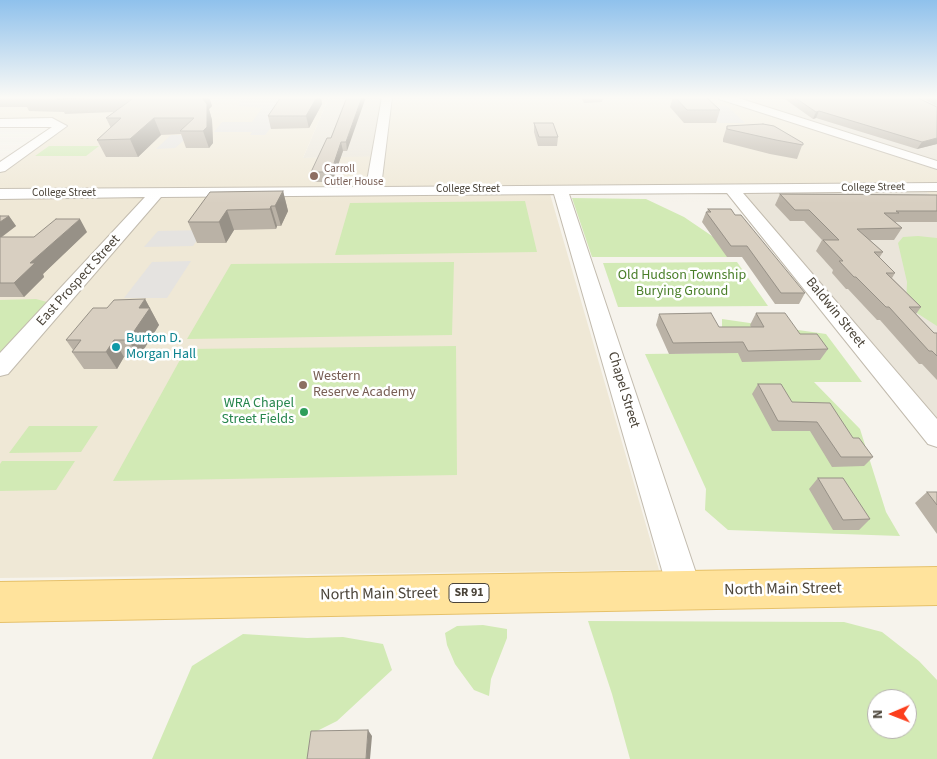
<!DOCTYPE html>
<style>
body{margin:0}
#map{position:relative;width:937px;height:759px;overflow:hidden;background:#f6f3ec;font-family:"Source Sans 3",sans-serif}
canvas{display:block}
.north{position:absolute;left:867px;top:689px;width:50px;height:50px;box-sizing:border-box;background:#fff;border:1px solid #b7b4b0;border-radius:50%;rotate:269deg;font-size:14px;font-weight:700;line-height:20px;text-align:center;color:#4b4439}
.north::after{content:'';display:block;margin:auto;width:18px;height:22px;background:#fc3f1d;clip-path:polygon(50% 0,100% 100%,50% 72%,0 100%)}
</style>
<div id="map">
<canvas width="937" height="759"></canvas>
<div class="north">N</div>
</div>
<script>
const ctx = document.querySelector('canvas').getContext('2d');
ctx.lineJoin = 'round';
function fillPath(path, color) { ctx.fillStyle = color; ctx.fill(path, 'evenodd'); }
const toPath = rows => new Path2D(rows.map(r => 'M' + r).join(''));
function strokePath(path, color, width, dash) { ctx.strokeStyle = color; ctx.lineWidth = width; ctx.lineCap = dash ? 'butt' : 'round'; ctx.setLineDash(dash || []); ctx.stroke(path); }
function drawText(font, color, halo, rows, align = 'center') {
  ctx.font = font + ' "Source Sans 3",sans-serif'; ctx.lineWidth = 5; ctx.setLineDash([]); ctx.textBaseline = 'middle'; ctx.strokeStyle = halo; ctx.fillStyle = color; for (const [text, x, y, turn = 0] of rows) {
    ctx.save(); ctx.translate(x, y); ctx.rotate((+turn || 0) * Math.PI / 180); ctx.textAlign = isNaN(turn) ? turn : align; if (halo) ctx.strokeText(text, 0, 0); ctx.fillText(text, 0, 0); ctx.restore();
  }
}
fillPath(toPath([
 [329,97,387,97,379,157,303,158],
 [723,97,937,97,937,165],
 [920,187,937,199,937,437,732,189]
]), '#eae5da');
fillPath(toPath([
 [0,97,329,97,303,158,383,156,390,97,715,97,937,169,937,199,912,182,548,187,659,570,0,578,0,168,61,126,0,123]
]), '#efe8d6');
fillPath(toPath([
 [49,146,99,146,86,156,35,156],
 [572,198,646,199,684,217,712,236,776,257,592,257],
 [525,201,537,252,335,255,350,203],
 [918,236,937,238,937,326,906,306,907,282,898,243,903,237],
 [454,262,452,335,187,339,231,264],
 [737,262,768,306,618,307,603,263],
 [36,299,47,302,40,315,0,356,0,300],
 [722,319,826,334,862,382,814,382,860,429,886,512,900,536,728,530,705,510,706,489,645,354,722,353],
 [456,346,457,475,113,481,186,349],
 [29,426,98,426,81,452,9,453],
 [2,461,75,461,56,490,0,491,0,464],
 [588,621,844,622,882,632,919,661,937,680,937,759,630,759,612,694],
 [877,699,907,699,907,729,877,729],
 [483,625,507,629,507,638,491,679,489,696,474,690,455,664,447,645,445,633,457,626],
 [243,634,307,638,343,637,383,644,392,670,337,721,317,731,313,759,152,759,192,666]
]), '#d2eab5');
fillPath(toPath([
 [242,97,295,97,265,135,250,135,252,132,214,132,222,122,252,122,262,108,238,106],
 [727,106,745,123,719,123,702,107],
 [171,135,190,135,175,148,156,149],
 [204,230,193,246,144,247,158,231],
 [191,261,167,298,124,298,152,262]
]), '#e5e3e0');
const minor = toPath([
 [382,97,392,97,381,187,937,183,937,191,743,193,937,419,937,447,928,444,727,193,569,194,702,591,697,603,685,608,673,603,668,591,554,194,161,197,8,374,0,376,0,353,145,197,0,199,0,189,366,187,382,97],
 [718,97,735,97,937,161,937,169,719,99,718,97],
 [52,118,67,126,5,171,0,172,0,162,52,127,0,127,0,119,52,118]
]);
const major = toPath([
 [937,567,937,605,0,622,0,582,937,567]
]);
strokePath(minor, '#c2bbae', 2);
strokePath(major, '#e6c16a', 2);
fillPath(minor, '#fff');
fillPath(major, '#ffe39c');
fillPath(toPath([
 [0,97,209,97,212,106,209,109,212,120,213,143,209,148,186,148,181,134,161,135,138,157,106,157,97,140,111,128,106,118,114,112,65,114,64,112,29,111,27,107,0,107],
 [281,97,321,97,322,104,309,128,271,129,268,116],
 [581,97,603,97,602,102,584,103],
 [673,97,706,97,720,110,716,123,684,123,670,107],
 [782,97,916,97,937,107,937,144,917,149,816,118,813,119],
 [920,97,937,97,937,106],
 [346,101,347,151,343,151,332,182,313,182,311,172,331,138],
 [534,123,558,137,557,146,538,146,534,132],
 [727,126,803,143,797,159,770,154,723,142,723,139],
 [283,191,288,211,281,226,277,226,276,229,234,230,226,243,197,243,188,222],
 [780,194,937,195,937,222,894,222,902,228,894,240,870,240,883,252,879,258,895,273,892,278,921,307,916,314,934,333,937,333,937,380,922,364,919,364,880,320,877,320,848,289,846,289,832,273,833,270,816,251,822,240,804,221,790,221,775,205],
 [708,209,735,215,805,293,799,304,775,304,742,257,727,257,702,222,706,212,707,212],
 [0,216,9,216,16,226,2,237,34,237,87,232,43,274,44,277,24,297,0,297],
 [145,299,159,325,139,357,124,357,117,369,84,369,72,352,73,350,66,340,107,308],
 [756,313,800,334,828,349,820,360,742,362,738,353,669,354,656,325,659,314,719,327,751,327,750,325],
 [758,384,792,402,853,438,873,457,864,466,832,467,810,431,772,431,752,394],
 [818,478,870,519,859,530,833,530,809,489],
 [927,492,937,492,937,534,915,503]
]), '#bab2a6');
fillPath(toPath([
 [201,97,209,97,212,106,209,109,212,120,213,143,209,148,203,131],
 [317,97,321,97,322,104,309,128,306,116],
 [362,97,366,97,347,151,346,142],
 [819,111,816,118,813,119,816,112],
 [154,118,161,135,138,157,130,139],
 [937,138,937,144,917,149,922,142],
 [341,142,343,151,332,182,331,172],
 [283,191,288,211,281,226,275,206],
 [271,206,277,226,276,229,270,209],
 [227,210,234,230,226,243,219,222],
 [9,216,16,226,0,238,0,222],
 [80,219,87,232,43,274,44,277,24,297,14,283,30,263],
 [145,299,159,325,139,357,128,340,139,308],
 [114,340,124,357,117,369,106,352],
 [368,730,372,736,370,759,366,759]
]), '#979187');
const building = toPath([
 [59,97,102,97,57,99,59,97],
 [135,97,201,97,207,104,207,127,203,131,180,131,194,118,154,118,130,139,97,140,121,118,106,118,135,97],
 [281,97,317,97,306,116,268,116,281,97],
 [347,97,362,97,346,142,341,142,331,172,311,172,327,138,331,138,347,97],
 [675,97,706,97,720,110,687,110,675,97],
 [794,97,916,97,937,107,937,138,922,142,819,111,816,112,794,97],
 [534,123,553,123,558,137,539,137,534,123],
 [763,124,774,126,803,143,803,145,776,140,727,129,727,126,763,124],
 [283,191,275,206,271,206,270,209,227,210,219,222,188,222,210,192,283,191],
 [780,194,937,195,937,211,896,211,899,213,884,213,902,228,857,229,883,252,874,252,895,273,886,273,921,307,909,307,934,333,937,333,937,356,932,351,929,351,889,307,886,307,856,277,854,277,839,261,843,261,823,240,839,240,809,210,795,210,780,194],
 [708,209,731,209,735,215,741,215,805,293,781,293,747,246,731,246,706,212,711,212,708,209],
 [0,216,9,216,0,222,0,216],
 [56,219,80,219,30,263,35,263,14,283,0,283,0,237,34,237,56,219],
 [145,299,139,308,150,308,128,340,114,340,106,352,72,352,81,340,66,340,93,308,107,308,114,300,145,299],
 [711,313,719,327,764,327,756,313,785,313,800,334,817,334,828,349,748,351,743,342,673,343,659,314,711,313],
 [758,384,781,384,792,402,830,403,853,438,859,438,873,457,841,457,817,422,778,421,758,384],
 [818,478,843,478,870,519,843,520,818,478],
 [927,492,937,492,937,505,927,492],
 [368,730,366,759,307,759,311,731,368,730]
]);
fillPath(building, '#d8cfc1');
strokePath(building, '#979187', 1);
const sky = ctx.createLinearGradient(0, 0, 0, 203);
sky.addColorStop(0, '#8fc1ec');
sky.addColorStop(0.48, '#fbfaf6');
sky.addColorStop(1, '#fbfaf600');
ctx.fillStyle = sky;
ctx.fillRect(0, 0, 937, 203);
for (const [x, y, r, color] of [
 [314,176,5,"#8d6e63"],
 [116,347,5,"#0f9aa8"],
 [303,385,5,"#8d6e63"],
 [304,412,5,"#2e9e5b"]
]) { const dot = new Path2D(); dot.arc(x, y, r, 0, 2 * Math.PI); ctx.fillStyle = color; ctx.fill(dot); strokePath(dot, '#fff', 2); }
drawText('11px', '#785e54', '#fff', [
 ["Carroll",324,170],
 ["Cutler House",324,183]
], 'left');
drawText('11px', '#4b4439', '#fff', [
 ["College Street",873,188,-1],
 ["College Street",468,190],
 ["College Street",64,194]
]);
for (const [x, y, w] of [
 [469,593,40]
]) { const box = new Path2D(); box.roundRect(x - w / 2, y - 9.5, w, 19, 4); ctx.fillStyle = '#fff'; ctx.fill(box); strokePath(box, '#4b4439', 1); }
drawText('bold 12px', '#4b4439', null, [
 ["SR 91",469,593]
]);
drawText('14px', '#4a7f2a', '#fff', [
 ["Old Hudson Township",682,276],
 ["Burying Ground",682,292]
]);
drawText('14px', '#4b4439', '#fff', [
 ["East Prospect Street",79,281,-48],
 ["Baldwin Street",835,313,51],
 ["Chapel Street",623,390,73]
]);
drawText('14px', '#0d838f', '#fff', [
 ["Burton D.",126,339],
 ["Morgan Hall",126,355]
], 'left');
drawText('14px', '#785e54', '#fff', [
 ["Western",313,377],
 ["Reserve Academy",313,393]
], 'left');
drawText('14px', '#27864d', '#fff', [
 ["WRA Chapel",294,404],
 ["Street Fields",294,420]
], 'right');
drawText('16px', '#4b4439', '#fff', [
 ["North Main Street",783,590,-1],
 ["North Main Street",379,595,-1]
]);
</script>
